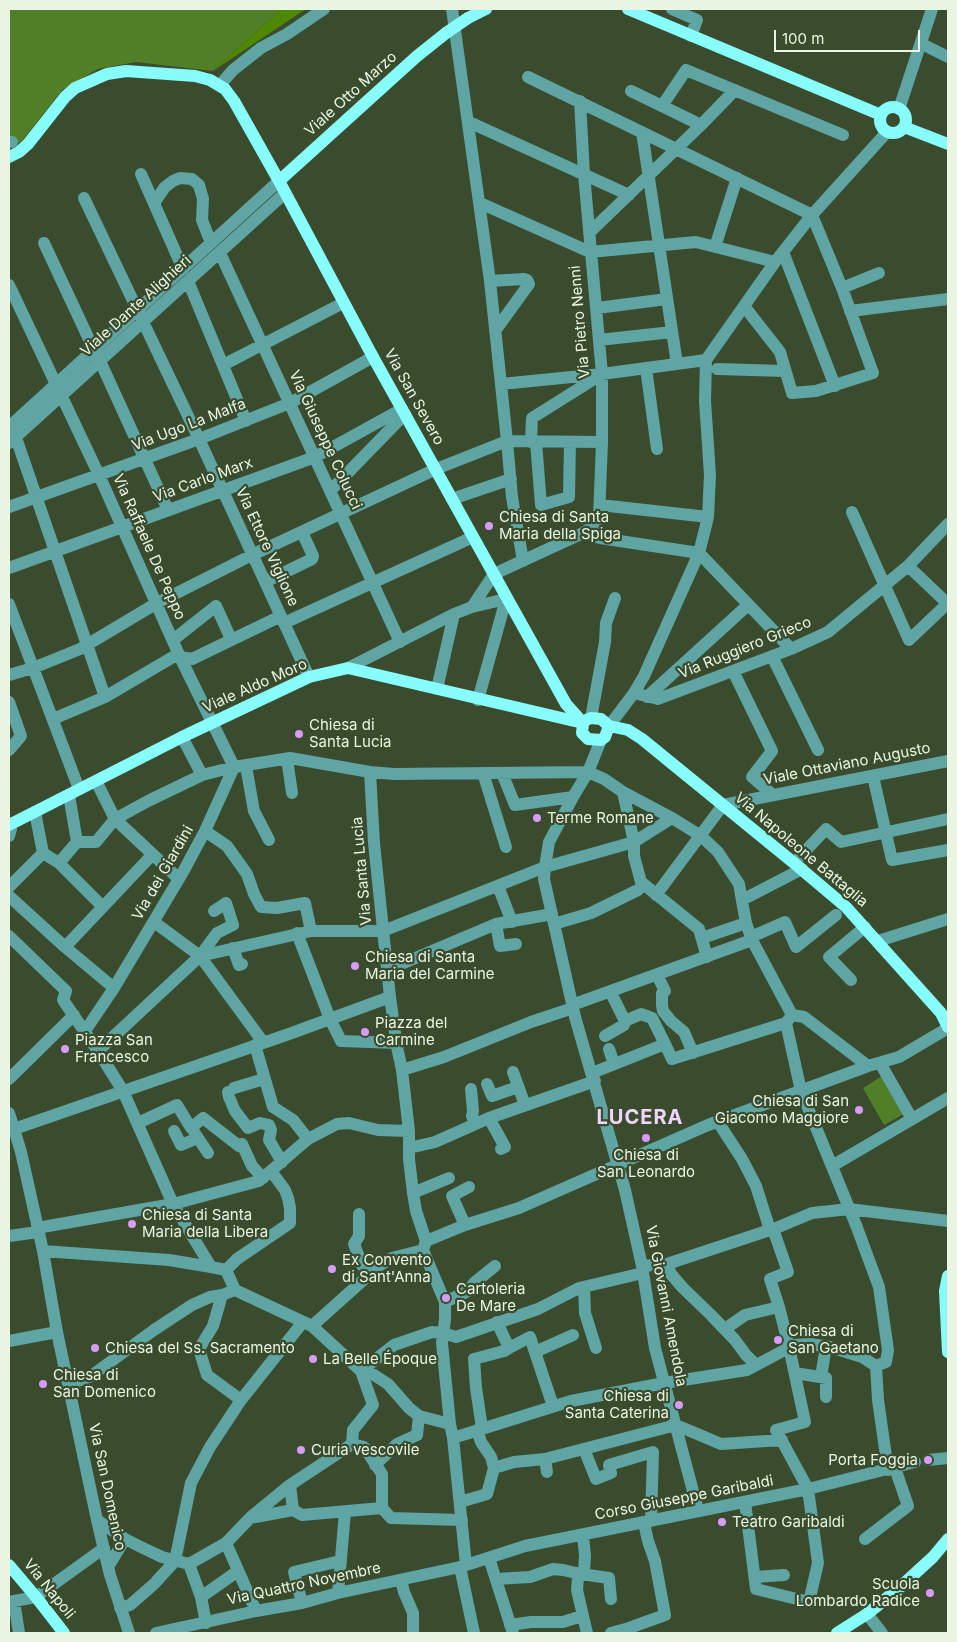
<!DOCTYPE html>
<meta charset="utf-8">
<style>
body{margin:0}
#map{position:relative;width:957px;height:1642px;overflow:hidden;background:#3a4c2d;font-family:Inter,sans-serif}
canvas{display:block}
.frame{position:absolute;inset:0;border:10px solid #eaf5e2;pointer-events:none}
.scale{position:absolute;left:774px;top:30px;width:146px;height:22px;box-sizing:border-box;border:2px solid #eaf5e2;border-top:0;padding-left:6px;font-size:15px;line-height:18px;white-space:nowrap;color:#eaf5e2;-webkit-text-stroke:4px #3a4c2d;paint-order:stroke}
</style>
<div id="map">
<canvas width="957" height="1642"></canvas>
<div class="frame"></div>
<div class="scale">100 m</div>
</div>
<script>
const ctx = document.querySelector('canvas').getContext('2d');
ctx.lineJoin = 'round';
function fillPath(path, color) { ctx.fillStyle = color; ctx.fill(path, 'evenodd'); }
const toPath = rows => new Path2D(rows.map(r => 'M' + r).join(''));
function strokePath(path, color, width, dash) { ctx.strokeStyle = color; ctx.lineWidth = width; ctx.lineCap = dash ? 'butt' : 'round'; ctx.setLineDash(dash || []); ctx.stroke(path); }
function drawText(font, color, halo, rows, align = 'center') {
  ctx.font = font + ' Inter,sans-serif'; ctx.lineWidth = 4.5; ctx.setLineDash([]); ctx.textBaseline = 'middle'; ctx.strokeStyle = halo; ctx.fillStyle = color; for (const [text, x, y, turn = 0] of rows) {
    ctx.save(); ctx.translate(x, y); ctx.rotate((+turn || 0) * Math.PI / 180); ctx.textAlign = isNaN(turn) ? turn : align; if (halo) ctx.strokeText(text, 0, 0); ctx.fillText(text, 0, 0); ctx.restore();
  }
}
fillPath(toPath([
 [9,9,282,9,213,71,136,62,98,69,62,90,22,141,9,148],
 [882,1076,904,1114,884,1125,863,1088]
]), '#517f28');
fillPath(toPath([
 [282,9,306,9,213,71]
]), '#4e8800');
strokePath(toPath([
 [452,9,490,281,507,441,512,497,523,561],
 [672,9,697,20,691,36],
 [922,44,948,57],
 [528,77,812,215,842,288,873,373,816,391,792,393,780,352,744,306],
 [220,85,233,70,261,48,287,34,324,9],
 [631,91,662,106],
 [899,109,932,9],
 [469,122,629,195],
 [701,125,735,90],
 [642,132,677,364],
 [9,142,12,142],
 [141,174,183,269],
 [84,198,199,439,309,677],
 [154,203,165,187,173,181,180,178,192,179,199,185,203,199,202,220,211,243],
 [480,203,590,252,696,242,775,262],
 [589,233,701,125,662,106,686,70,843,135],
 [44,243,94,350,100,361,168,510],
 [715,247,737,178],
 [783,252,835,386],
 [220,253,400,642],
 [188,281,246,421],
 [490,281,524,279,527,280,529,284,495,331],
 [9,285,99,475,180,657,234,767,205,831,183,872,114,988,85,1031],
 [842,288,879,273],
 [597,308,667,299],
 [850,311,948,299],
 [599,340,672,332],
 [223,365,343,303],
 [646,368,657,449],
 [717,369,785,371],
 [501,384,602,374,706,360],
 [9,427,279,181],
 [13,429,105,697],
 [531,442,532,418,599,376],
 [536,442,541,505,569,497,570,442],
 [9,443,285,193],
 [331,490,405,414],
 [452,499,511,479],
 [600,505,708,517],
 [9,507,199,439,290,403,373,357],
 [852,512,909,640,948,603],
 [583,533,600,538,699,553,791,649],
 [908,566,948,604],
 [9,568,315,457,402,409],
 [265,582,312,559,313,556,302,532],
 [9,604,79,789],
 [472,607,494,574,583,533,594,525,599,517,602,442,602,374,584,174,580,101],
 [284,623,473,537],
 [173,640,216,606,231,639],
 [772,656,818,750],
 [348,668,454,614,472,607,506,599,478,700],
 [733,671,772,751,752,777,773,795],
 [9,675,33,668,80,649,157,603,252,555,436,469,507,441,602,442],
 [437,689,454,614],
 [634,693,658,699,791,649,828,632,908,566,948,524],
 [647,697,748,605],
 [9,702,21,736,9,750],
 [591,718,605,642,606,623,615,598],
 [53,719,105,697,173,657,180,657,192,659,281,616],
 [609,726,634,693,644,676,699,553,708,517,710,475,705,401,706,360,775,262,812,215,887,132],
 [182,737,202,775],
 [601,740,588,772,573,797,549,842,545,867,544,879,575,1017,625,1190,642,1266,655,1348,698,1510],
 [287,759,292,793],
 [246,766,254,811,269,840],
 [370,772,374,843,390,997,397,1047,402,1070,409,1131,409,1159,413,1193,416,1211,426,1241],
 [483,773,506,847],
 [502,773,515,805,573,797],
 [873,776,892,860,948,850],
 [96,781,115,819,179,879],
 [623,792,634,842,634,856,641,882,699,929,707,957],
 [69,795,77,842],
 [35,812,43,853],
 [9,823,11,829,9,836],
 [205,831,227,846,247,874,254,894,261,907,277,908,305,903,311,931],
 [43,853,59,863,103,907],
 [59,863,77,842,96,842,115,819,148,801,202,775,234,767,290,758,370,772,394,774,588,772,604,779,623,792,672,818,701,836,718,852,739,884,746,923,752,940,792,1015],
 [794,863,826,829,841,842,948,819],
 [498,886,512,922],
 [9,887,43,853],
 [656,895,723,805,948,761],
 [9,896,65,947,114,988],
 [742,900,802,869],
 [154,922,200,956,263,1042],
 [496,924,500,946,516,944],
 [554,924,591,913,638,890,644,885],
 [297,933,330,1019,341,1041,397,1043],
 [9,936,66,991,63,1000,98,1051,123,1091,173,1204,211,1267],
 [751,937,785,922,796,947,836,915],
 [702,938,746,923],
 [878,941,948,919],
 [65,947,152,855],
 [233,948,239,965,242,964],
 [200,956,217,933,233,925,226,903,214,911],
 [387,970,496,924,552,914],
 [657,975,665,991,662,993,662,1005,663,1011,671,1021,684,1032,693,1053],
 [851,980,829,957,865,927],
 [610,991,625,1021,641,1014,652,1018,665,1044],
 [572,1005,752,940],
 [792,1015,786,1023,801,1091,856,1225,879,1287,888,1350,886,1362,876,1366],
 [792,1015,804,1017,868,1066],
 [605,1036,624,1025,625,1021],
 [255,1045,273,1107,293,1120,308,1139],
 [609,1049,614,1064],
 [98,1051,200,956,311,931,383,931,545,867,634,842,672,818],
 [880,1063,912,1119],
 [402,1070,444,1057,531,1022,573,1008],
 [513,1072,525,1105],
 [592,1073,665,1044,672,1059,786,1023],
 [9,1079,74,1015],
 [487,1084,492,1096,518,1087],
 [234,1088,264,1079],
 [471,1089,473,1111,472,1116,475,1124],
 [228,1092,229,1097,235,1111,248,1128,260,1123,269,1125],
 [9,1113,14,1129,289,1034,390,997],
 [489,1118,505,1147,501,1149],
 [718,1122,742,1159,756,1186,770,1230],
 [138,1123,177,1105,191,1128,203,1118,239,1146,242,1144,252,1166,263,1178],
 [269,1125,271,1130,269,1140,282,1162],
 [14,1129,21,1152,43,1251,57,1332,97,1520,110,1575,129,1633],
 [174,1131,181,1145,198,1138],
 [194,1132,208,1153],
 [409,1148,435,1142,489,1118,595,1081],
 [832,1166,948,1098],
 [413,1193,449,1178],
 [359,1214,359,1236,354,1244,362,1265,370,1275],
 [465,1225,452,1196,469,1187],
 [37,1228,173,1204,259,1181,308,1139,337,1124,349,1123,378,1130,409,1131],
 [9,1236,38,1232],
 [426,1241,465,1225,519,1208,708,1125,868,1066,899,1057,948,1028],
 [426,1241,423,1250,445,1302,445,1319,442,1343,450,1424,453,1438,466,1565],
 [43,1251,169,1260,211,1267,226,1270,235,1290],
 [667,1264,671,1274,683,1288,711,1315,735,1340,746,1355,755,1364],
 [642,1266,667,1264,776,1228,812,1213,849,1209,948,1221],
 [226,1270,237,1259,290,1223,290,1208,288,1198,285,1190,271,1171],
 [584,1287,585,1313,596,1348],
 [235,1290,312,1326,361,1371,373,1405,353,1430,352,1444],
 [222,1295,213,1326,199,1349,207,1375,241,1400],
 [445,1302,468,1291,474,1283,495,1266],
 [497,1322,509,1348,530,1337,553,1406],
 [312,1326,380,1265,392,1258,423,1250],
 [725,1329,745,1315,779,1307],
 [9,1341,57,1332],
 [535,1352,573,1335],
 [876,1366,878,1400,888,1470],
 [361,1371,394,1345,432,1332,443,1333,456,1337,538,1309,579,1288,643,1273],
 [361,1371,374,1375,388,1384,409,1408,419,1416,450,1424],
 [795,1373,826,1378,826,1397],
 [821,1377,826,1346],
 [69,1384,91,1376,154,1330,192,1305,210,1297,222,1295,235,1290],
 [482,1428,476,1388,474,1359,504,1351,509,1348],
 [453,1438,571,1401,664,1383,747,1370,794,1345,810,1344,830,1347,862,1357,876,1366],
 [352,1444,364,1447,382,1474,382,1508],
 [584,1449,596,1479,611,1473,609,1465,653,1452,651,1521],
 [545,1459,547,1472],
 [928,1460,948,1458],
 [375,1465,397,1444,417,1435,419,1416],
 [494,1468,514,1462,545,1459,676,1425,721,1444,782,1440],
 [460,1502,487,1494,494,1468,491,1457,481,1442,477,1430],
 [745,1502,756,1589,809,1602,818,1563,808,1489,776,1430,805,1422,789,1347,779,1307,770,1279,788,1272,773,1229],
 [382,1508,391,1518,462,1520],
 [293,1510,302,1515,382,1508],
 [251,1517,290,1485,352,1444],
 [97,1520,125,1539,143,1548,162,1557,189,1564,226,1543,250,1518,293,1510,290,1485],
 [583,1535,585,1556,584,1572,578,1578,577,1590,587,1633],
 [865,1539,908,1506,895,1468],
 [226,1543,256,1611],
 [489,1558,513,1633],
 [189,1564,201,1597],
 [108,1567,125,1539],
 [460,1567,474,1633],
 [755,1577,784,1575],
 [496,1579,530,1577,553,1569,563,1570,581,1574,609,1578,611,1599],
 [401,1580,404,1592,413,1613,413,1633],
 [338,1593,345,1512],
 [14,1601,19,1633],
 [9,1602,36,1597,104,1548],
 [302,1603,294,1572,340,1561],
 [120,1608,130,1605,154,1584,175,1561,191,1483,210,1447,241,1400,303,1322],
 [867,1614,882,1633],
 [206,1623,201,1597,238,1571],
 [510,1625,531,1622,563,1622,582,1616],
 [156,1633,256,1611,302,1603,338,1593,460,1567,525,1546,808,1489,915,1462],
 [611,1633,629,1628,665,1615,655,1561,648,1541,644,1523]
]), '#5ea5a3', 12);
strokePath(toPath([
 [628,9,881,115],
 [468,18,486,9],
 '880 120a13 13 0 1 1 26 0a13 13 0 1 1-26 0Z',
 [904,127,948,144],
 [9,157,19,152,28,144,65,97,75,88,107,74,126,71,195,76,210,80,225,89,234,101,279,181,373,357,566,704,583,723],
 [279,181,416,57,446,33],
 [591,718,601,719,609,726,605,737,601,740,588,739,582,733,583,723,586,720,591,718],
 [609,726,628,730,642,739,794,863,846,907,941,1013,948,1027],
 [9,825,182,737,309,677,348,668,583,723],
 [948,1276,945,1291,948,1352],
 [9,1565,36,1597,64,1633],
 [837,1633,867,1614,898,1589,933,1557,948,1539]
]), '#87fefb', 12);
strokePath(toPath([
 [446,33,468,18]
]), '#87fefb', 12);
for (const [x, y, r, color] of [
 [489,526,5,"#d79bf9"],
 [299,734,5,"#d79bf9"],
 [537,818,5,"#d79bf9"],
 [355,966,5,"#d79bf9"],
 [365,1032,5,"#d79bf9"],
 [65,1049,5,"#d79bf9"],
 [859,1110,5,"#d79bf9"],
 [646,1138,5,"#d79bf9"],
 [132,1224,5,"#d79bf9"],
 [332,1269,5,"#d79bf9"],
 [446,1298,5,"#d79bf9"],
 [778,1340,5,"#d79bf9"],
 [95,1348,5,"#d79bf9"],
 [313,1359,5,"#d79bf9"],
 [43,1384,5,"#d79bf9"],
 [679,1405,5,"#d79bf9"],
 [301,1450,5,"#d79bf9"],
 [928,1460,5,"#d79bf9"],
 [722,1522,5,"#d79bf9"],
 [930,1593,5,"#d79bf9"]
]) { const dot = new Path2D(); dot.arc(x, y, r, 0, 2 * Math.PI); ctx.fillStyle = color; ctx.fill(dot); strokePath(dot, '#3a4c2d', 2); }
drawText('15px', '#eaf5e2', '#3a4c2d', [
 ["Viale Otto Marzo",351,94,-42],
 ["Viale Dante Alighieri",136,306,-42],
 ["Via Pietro Nenni",580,322,-95],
 ["Via San Severo",414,397,61],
 ["Via Ugo La Malfa",189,425,-21],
 ["Via Giuseppe Colucci",325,440,65],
 ["Via Carlo Marx",203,480,-20],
 ["Via Raffaele De Peppo",149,547,66],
 ["Via Ettore Viglione",267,547,65],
 ["Via Ruggiero Grieco",745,648,-22],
 ["Viale Aldo Moro",255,686,-24],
 ["Viale Ottaviano Augusto",847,764,-11],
 ["Via Napoleone Battaglia",801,850,40],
 ["Via Santa Lucia",362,871,-95],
 ["Via dei Giardini",163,873,-60],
 ["Via Giovanni Amendola",666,1306,79],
 ["Via San Domenico",107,1487,78],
 ["Corso Giuseppe Garibaldi",684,1498,-11],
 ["Via Quattro Novembre",304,1584,-12],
 ["Via Napoli",49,1589,51]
]);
drawText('15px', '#eaf5e2', '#3a4c2d', [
 ["Chiesa di Santa",499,517],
 ["Maria della Spiga",499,534],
 ["Chiesa di",309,725],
 ["Santa Lucia",309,742],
 ["Terme Romane",547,818],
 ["Chiesa di Santa",365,957],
 ["Maria del Carmine",365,974],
 ["Piazza del",375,1023],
 ["Carmine",375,1040],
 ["Piazza San",75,1040],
 ["Francesco",75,1057],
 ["Chiesa di San",849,1101,"right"],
 ["Giacomo Maggiore",849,1118,"right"],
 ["Chiesa di",646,1155,"center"],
 ["San Leonardo",646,1172,"center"],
 ["Chiesa di Santa",142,1215],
 ["Maria della Libera",142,1232],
 ["Ex Convento",342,1260],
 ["di Sant'Anna",342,1277],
 ["Cartoleria",456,1289],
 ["De Mare",456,1306],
 ["Chiesa di",788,1331],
 ["San Gaetano",788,1348],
 ["Chiesa del Ss. Sacramento",105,1348],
 ["La Belle Époque",323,1359],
 ["Chiesa di",53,1375],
 ["San Domenico",53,1392],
 ["Chiesa di",669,1396,"right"],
 ["Santa Caterina",669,1413,"right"],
 ["Curia vescovile",311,1450],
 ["Porta Foggia",918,1460,"right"],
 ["Teatro Garibaldi",732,1522],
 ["Scuola",920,1584,"right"],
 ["Lombardo Radice",920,1601,"right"]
], 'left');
ctx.letterSpacing = '1px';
drawText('bold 20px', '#f0d6fe', '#3a4c2d', [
 ["LUCERA",640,1118]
]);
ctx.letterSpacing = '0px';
</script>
